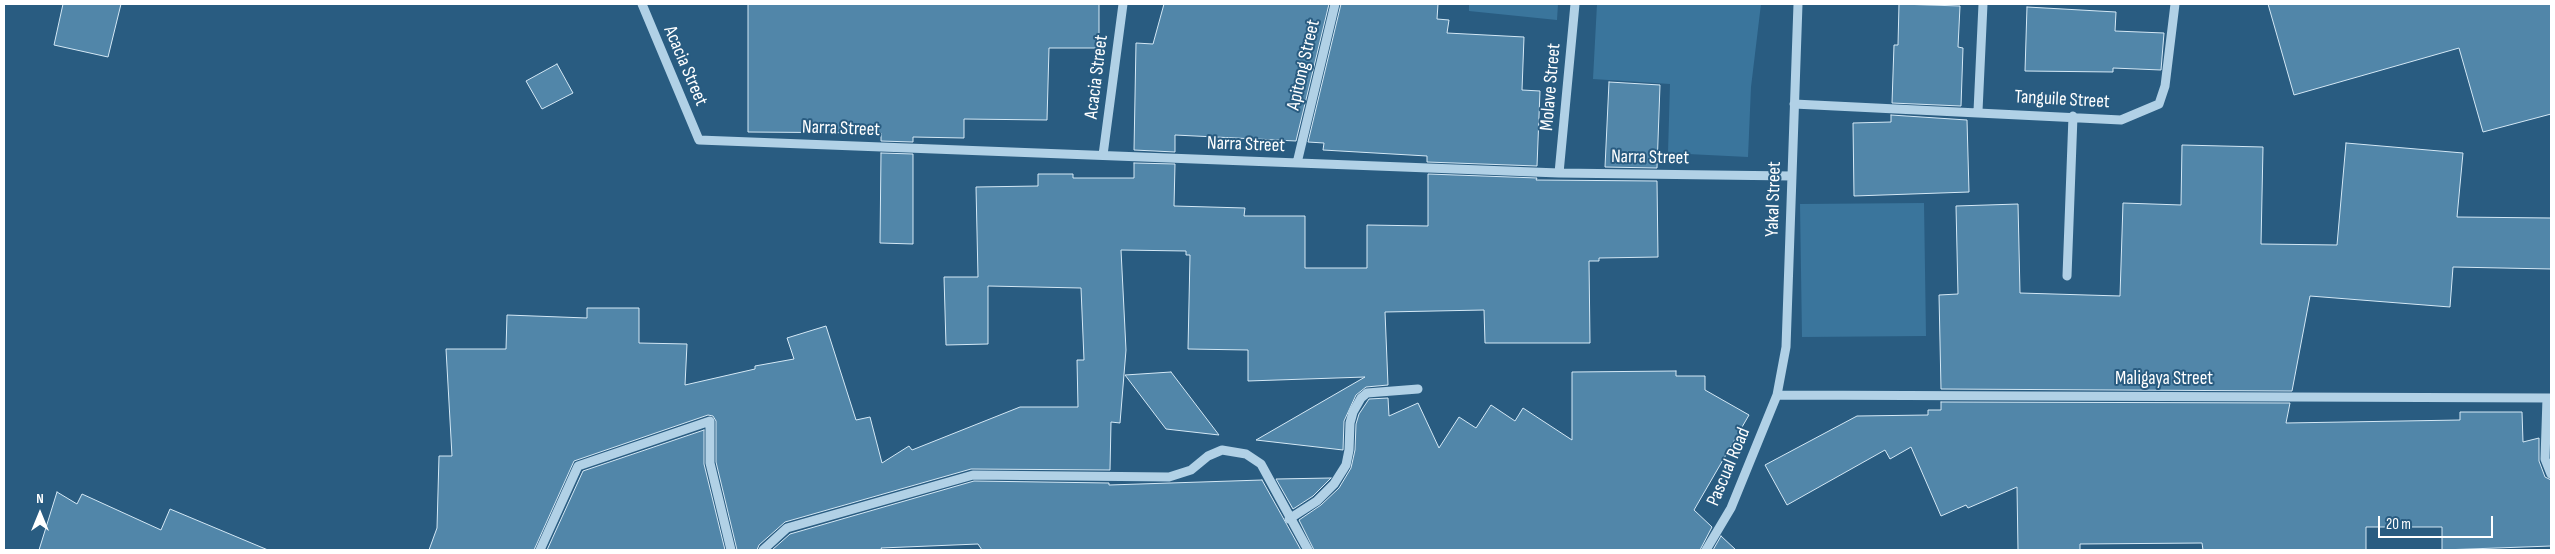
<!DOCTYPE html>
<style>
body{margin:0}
#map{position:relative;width:2555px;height:554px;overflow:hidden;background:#295c81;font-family:"Sofia Sans Condensed",sans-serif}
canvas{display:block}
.frame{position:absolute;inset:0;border:5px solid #fff;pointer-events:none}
.north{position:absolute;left:15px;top:489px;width:50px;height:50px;-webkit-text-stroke:4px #295c81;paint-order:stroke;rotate:0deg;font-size:14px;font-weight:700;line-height:20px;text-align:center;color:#fff}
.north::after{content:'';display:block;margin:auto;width:18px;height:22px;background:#fff;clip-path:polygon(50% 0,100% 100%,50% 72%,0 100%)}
.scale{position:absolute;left:2378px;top:516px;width:115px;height:22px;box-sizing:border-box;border:2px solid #fff;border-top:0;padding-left:6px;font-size:15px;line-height:18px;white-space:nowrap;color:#fff;-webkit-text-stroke:4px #295c81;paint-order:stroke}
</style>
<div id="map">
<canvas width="2555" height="554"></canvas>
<div class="frame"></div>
<div class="north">N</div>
<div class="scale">20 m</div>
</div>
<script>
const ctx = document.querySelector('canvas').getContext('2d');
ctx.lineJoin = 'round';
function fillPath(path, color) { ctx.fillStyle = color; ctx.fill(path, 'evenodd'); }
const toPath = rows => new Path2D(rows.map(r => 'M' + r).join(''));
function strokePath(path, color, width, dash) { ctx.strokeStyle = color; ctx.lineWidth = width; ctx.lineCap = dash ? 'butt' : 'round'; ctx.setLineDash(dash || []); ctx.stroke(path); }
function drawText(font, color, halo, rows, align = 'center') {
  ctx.font = font + ' "Sofia Sans Condensed",sans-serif'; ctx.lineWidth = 4; ctx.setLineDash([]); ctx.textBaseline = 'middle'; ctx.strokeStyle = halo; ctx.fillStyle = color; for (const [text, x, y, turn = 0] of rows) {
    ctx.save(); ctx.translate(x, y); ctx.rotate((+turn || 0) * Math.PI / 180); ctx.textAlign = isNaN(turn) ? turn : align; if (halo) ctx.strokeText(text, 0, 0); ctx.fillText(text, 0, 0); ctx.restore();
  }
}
fillPath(toPath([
 [1469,4,1558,4,1557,20,1469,11],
 [1597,4,1761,4,1751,87,1748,157,1668,153,1670,84,1593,79],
 [1924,203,1926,336,1802,337,1800,204]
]), '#3a759c');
const building = toPath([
 [63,4,121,4,108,57,54,45,63,4],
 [748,4,1099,4,1099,48,1049,48,1047,120,964,119,964,138,913,137,913,142,881,141,881,133,748,132,748,4],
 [1164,4,1329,4,1296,141,1175,135,1175,152,1134,150,1136,43,1153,44,1164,4],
 [1341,4,1438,4,1437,19,1449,20,1447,33,1524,37,1522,90,1540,91,1537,166,1427,162,1427,156,1323,150,1324,143,1308,142,1341,4],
 [1899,4,1960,6,1958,47,1963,48,1961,106,1892,103,1894,45,1898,45,1899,4],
 [2268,4,2551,4,2551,114,2483,132,2459,48,2294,95,2268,4],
 [2027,7,2116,12,2115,31,2164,33,2161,70,2113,68,2113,72,2025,71,2027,7],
 [557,64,573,93,542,109,526,81,557,64],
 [1609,82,1660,85,1657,168,1605,167,1609,82],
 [1891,115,1967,120,1969,192,1854,196,1853,123,1891,122,1891,115],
 [2346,143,2463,153,2457,217,2551,218,2551,269,2453,267,2450,307,2310,296,2292,391,1941,389,1939,295,1958,294,1956,206,2018,204,2020,293,2120,296,2123,203,2181,205,2182,145,2263,147,2261,244,2337,245,2346,143],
 [881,153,913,154,913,244,880,243,881,153],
 [1134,163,1175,164,1174,206,1245,208,1244,216,1305,216,1305,268,1367,268,1367,225,1428,226,1428,174,1537,178,1536,180,1657,181,1658,257,1599,258,1599,261,1589,261,1590,343,1485,343,1484,310,1385,312,1388,385,1366,387,1356,395,1344,421,1343,450,1256,440,1365,377,1248,381,1248,350,1188,349,1190,255,1186,255,1186,251,1121,250,1126,350,1120,423,1111,422,1110,470,971,469,785,522,759,545,757,550,737,550,716,462,716,421,713,416,708,415,574,461,534,550,429,550,437,528,439,456,452,456,446,349,506,349,507,315,587,318,587,308,639,308,639,343,687,344,685,385,755,369,755,366,794,359,787,338,826,326,856,420,870,417,882,463,909,446,912,450,1020,407,1078,407,1077,360,1084,360,1081,288,988,286,988,344,946,345,944,277,978,277,976,187,1038,186,1038,174,1073,174,1073,178,1134,178,1134,163],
 [1676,371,1676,376,1705,376,1705,390,1749,415,1694,510,1712,527,1700,550,1314,550,1299,520,1321,505,1339,488,1351,468,1355,450,1356,424,1359,414,1369,399,1388,398,1389,416,1418,403,1439,448,1459,417,1476,428,1491,405,1515,421,1523,408,1572,440,1572,372,1676,371],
 [1171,372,1219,435,1166,429,1125,375,1171,372],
 [1941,402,2290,403,2286,423,2460,420,2460,412,2522,412,2523,442,2539,438,2539,461,2545,477,2551,480,2551,546,2442,550,2442,527,2366,527,2366,550,2203,550,2202,543,2080,544,2080,550,2018,550,2017,487,1968,508,1966,505,1941,516,1911,447,1890,459,1885,450,1787,505,1765,465,1857,416,1928,415,1928,410,1941,410,1941,402],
 [704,430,704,464,725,550,547,550,583,471,704,430],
 [1331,478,1313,496,1293,509,1276,479,1331,478],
 [1262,480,1301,550,982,550,978,544,881,548,882,550,772,550,790,534,974,481,1109,483,1109,485,1262,480],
 [57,492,77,504,82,494,161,530,170,509,268,550,39,550,57,492],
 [1721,536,1736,550,1713,550,1721,536]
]);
fillPath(building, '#5186a9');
strokePath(building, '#d4e8f5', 1);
strokePath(toPath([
 [642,4,699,140,1559,173,1792,176],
 [1794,104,2121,120,2159,104,2165,86,2175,4],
 [1978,111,1983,4],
 [1103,155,1123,4],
 [1297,163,1335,4],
 [1559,173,1575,4],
 [2067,276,2073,116],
 [1777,395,2551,398],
 [2547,398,2545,459,2551,474],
 [1289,519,1317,501,1334,484,1346,465,1349,450,1350,423,1353,412,1361,398,1367,393,1418,389],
 [540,550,578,466,710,421,710,463,731,550],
 [763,550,787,528,973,475,1169,477,1191,470,1208,456,1222,450,1246,454,1261,464,1308,550],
 [1706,550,1731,508,1777,395,1786,347,1798,4]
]), '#b1d1e6', 9);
drawText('19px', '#fff', '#295c81', [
 ["Apitong Street",1304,65,-77],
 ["Acacia Street",685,66,67],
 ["Acacia Street",1097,77,-83],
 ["Molave Street",1551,87,-85],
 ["Tanguile Street",2062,100,3],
 ["Narra Street",841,129,2],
 ["Narra Street",1246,145,2],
 ["Narra Street",1650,158,1],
 ["Yakal Street",1774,199,-88],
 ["Maligaya Street",2164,379],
 ["Pascual Road",1729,467,-67]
]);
</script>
